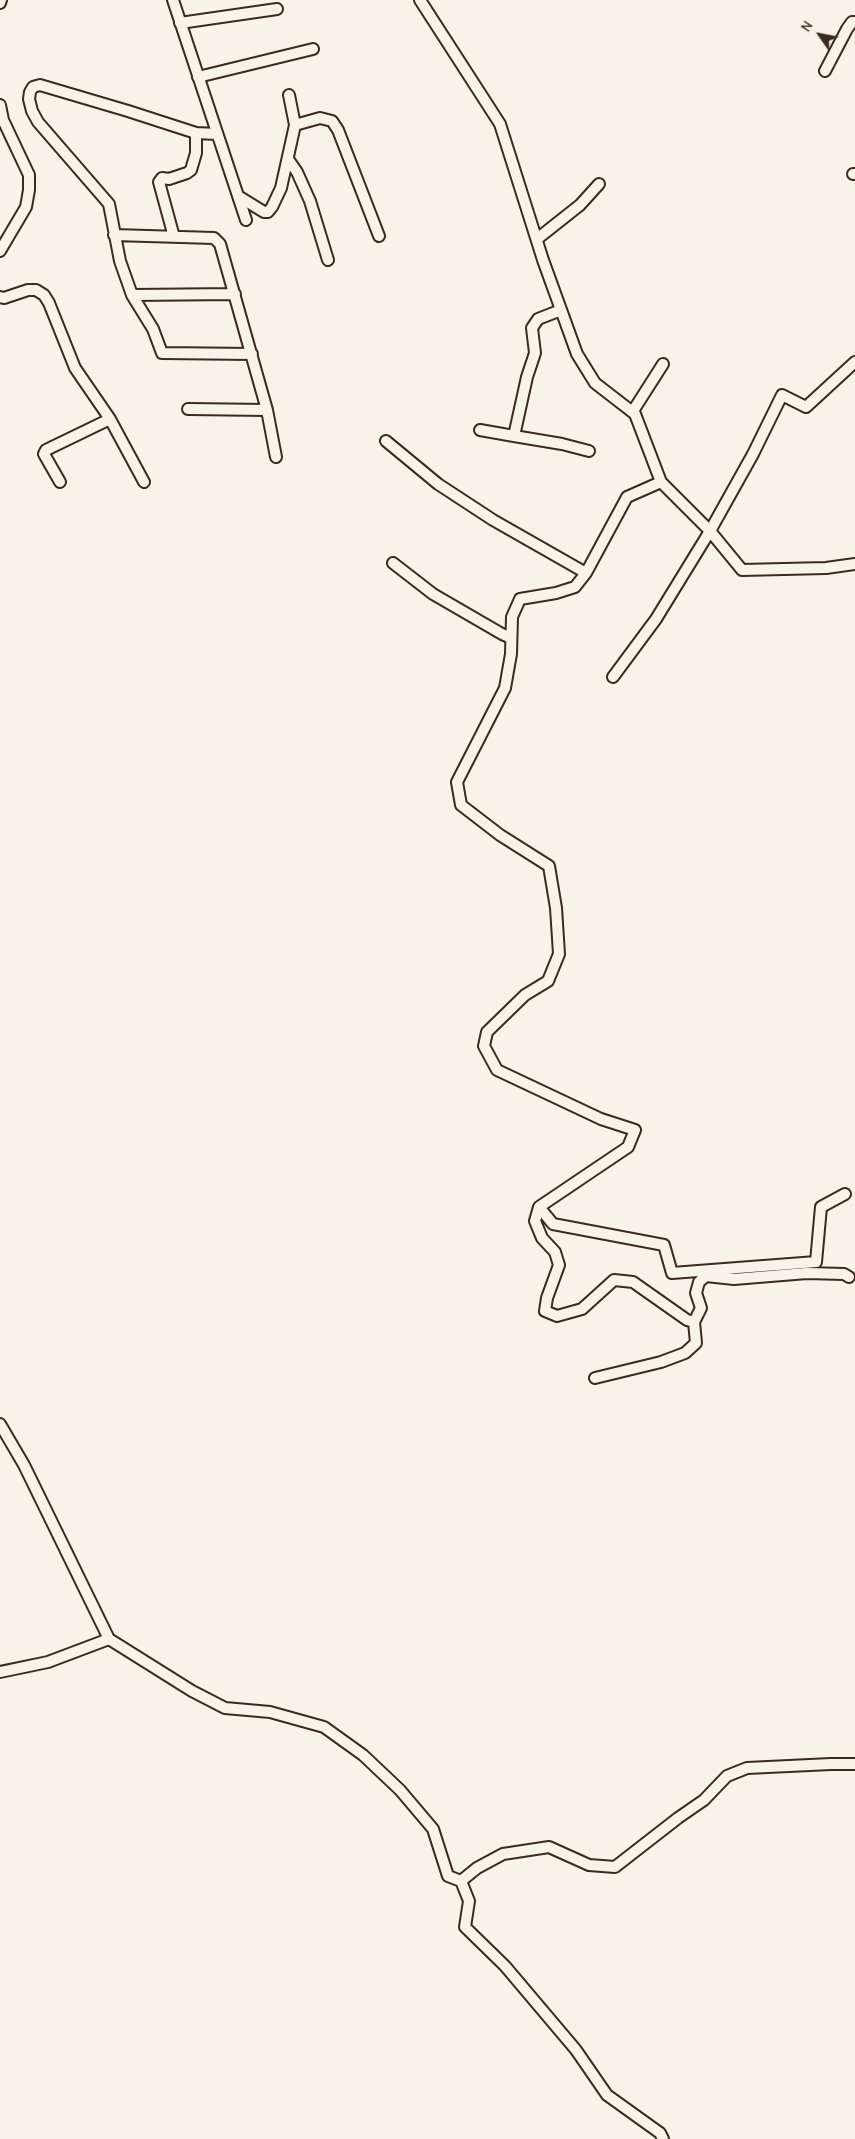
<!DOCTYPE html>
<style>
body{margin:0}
#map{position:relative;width:855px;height:2139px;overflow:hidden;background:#f7f3e8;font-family:"Comic Neue",sans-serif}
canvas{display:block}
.north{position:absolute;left:795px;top:10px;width:50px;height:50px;-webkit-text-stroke:4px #f7f3e8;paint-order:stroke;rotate:303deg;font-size:14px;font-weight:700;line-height:20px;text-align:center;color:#3b2a1e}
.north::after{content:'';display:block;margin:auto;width:18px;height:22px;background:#3b2a1e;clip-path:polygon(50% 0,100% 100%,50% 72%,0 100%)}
</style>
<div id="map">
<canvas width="855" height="2139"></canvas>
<div class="north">N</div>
</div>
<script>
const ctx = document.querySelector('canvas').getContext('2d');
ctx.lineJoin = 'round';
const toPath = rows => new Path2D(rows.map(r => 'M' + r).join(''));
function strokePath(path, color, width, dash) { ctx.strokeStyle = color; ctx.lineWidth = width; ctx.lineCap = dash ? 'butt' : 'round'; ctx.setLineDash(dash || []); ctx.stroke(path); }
const minor = toPath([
 [173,0,246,220],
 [420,0,500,124,543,260,577,354,595,383,635,414,661,482,710,531,742,570,826,568,855,564],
 [0,3,1,0],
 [180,23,277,9],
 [825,71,847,29,852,22,855,22],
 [198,77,313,49],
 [0,105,3,120,29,175,29,190,26,207,0,251],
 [295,125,320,118,332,121,338,130,379,236],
 [217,134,196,133,128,111,40,85,33,87,30,92,29,99,32,111,38,122,109,204,120,261,132,295,153,329,162,353,252,354],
 [288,159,297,172,310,201,328,260],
 [853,174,855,174],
 [238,196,264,212,268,212,272,207,281,188,295,125,289,95],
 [114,235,214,238,220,244,267,410,276,457],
 [174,237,159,182,162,178,169,179,187,173,191,170,196,153,196,133],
 [537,239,580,205,599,184],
 [132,295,235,294],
 [0,297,4,298,28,290,36,290,44,295,49,303,75,368,110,419,144,482],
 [188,409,267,410],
 [633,411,663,364],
 [480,430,514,436,527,377,535,353,532,328,538,319,561,310],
 [514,436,562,444,589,451],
 [386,441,438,484,493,520,586,573],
 [60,482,44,454,46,450,110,419],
 [661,482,627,497,586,573,575,587,556,593,520,599,512,617,511,654,505,688,457,782,461,805,500,835,549,866,556,908,559,954,548,981,525,995,487,1032,484,1046,497,1070,601,1119,635,1130,628,1147,539,1207,553,1224,664,1245,672,1273,816,1262,821,1207,845,1194],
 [393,563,433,594,502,634,511,638],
 [613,677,656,619,710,531,753,454,782,395,806,407,855,362],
 [539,1207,535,1221,542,1238,555,1252,559,1265,547,1298,545,1311,557,1316,582,1309,614,1280,633,1282,687,1320,694,1322,701,1308,696,1293,699,1282,706,1276,734,1279,807,1273,844,1274,849,1277],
 [595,1378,661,1362,685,1353,696,1343,694,1322],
 [0,1424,24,1465,109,1639,192,1691,225,1708,270,1712,324,1727,363,1755,400,1790,433,1829,448,1876,461,1881,469,1901,465,1927,505,1966,576,2050,607,2095,660,2133,663,2139],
 [0,1672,48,1662,109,1639],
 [461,1881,477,1868,503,1854,549,1847,589,1865,615,1867,678,1818,704,1800,727,1776,747,1768,831,1764,855,1764]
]);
strokePath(minor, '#3b2a1e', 14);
strokePath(minor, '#f7f3e8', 10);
</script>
